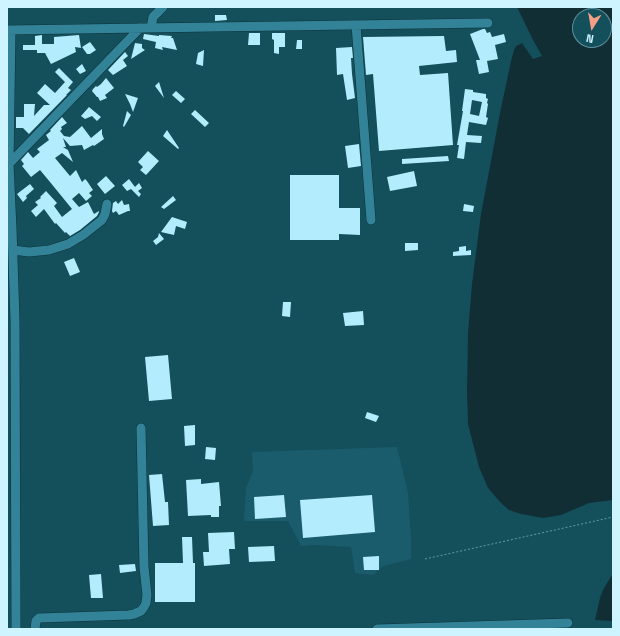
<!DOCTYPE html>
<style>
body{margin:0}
#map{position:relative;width:620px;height:636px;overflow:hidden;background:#144f5c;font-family:"Space Grotesk",sans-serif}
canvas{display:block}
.frame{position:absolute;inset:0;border:8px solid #cef4ff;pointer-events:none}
.north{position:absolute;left:572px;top:8px;width:40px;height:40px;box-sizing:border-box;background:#144f5c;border:1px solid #5e919d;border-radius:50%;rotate:191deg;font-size:11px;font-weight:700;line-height:16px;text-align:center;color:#cef4ff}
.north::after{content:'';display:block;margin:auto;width:14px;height:18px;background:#f39f86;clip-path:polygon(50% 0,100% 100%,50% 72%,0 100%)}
</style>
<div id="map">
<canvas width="620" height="636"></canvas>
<div class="frame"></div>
<div class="north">N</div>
</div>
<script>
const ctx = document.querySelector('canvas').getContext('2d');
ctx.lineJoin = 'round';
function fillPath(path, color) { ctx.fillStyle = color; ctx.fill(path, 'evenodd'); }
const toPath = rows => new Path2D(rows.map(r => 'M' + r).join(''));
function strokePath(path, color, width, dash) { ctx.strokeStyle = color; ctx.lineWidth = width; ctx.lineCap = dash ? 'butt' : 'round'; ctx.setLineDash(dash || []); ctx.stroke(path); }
fillPath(toPath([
 [397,447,408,493,411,538,411,559,383,566,373,575,355,573,351,547,314,545,301,546,288,521,244,521,246,488,253,471,252,452]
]), '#1a5c6b');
fillPath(toPath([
 [517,7,613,7,613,500,589,503,561,515,543,518,521,514,509,510,501,503,488,488,479,467,468,424,467,393,468,333,472,284,481,214,500,113,511,61,514,50,516,46,522,43,533,59,542,56,533,40],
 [580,16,604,16,604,40,580,40],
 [613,574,613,621,595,620,600,598,603,590,610,578]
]), '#122e35');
fillPath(toPath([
 [215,15,226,15,227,20,215,21],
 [483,29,485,29,487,33,490,32,492,37,504,34,506,42,495,45,498,59,487,61,489,72,479,74,476,60,480,60,470,34],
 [249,33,260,33,260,45,248,45],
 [272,33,285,33,285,47,279,47,279,54,274,53,274,40,272,39],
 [144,34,159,36,159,35,172,36,171,38,173,38,177,50,162,47,163,50,155,48,156,42,143,39],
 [42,35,42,44,54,44,54,37,79,35,81,48,75,47,76,52,51,64,45,53,37,53,37,50,23,50,23,45,35,45,35,36],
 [444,36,446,51,456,50,457,62,419,66,420,75,448,73,453,145,379,151,373,74,366,75,363,37],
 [297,40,302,40,302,49,296,49],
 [90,42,96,50,90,54,87,54,82,47],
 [135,43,142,44,142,48,145,50,131,59],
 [352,47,353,58,351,58,352,74,355,98,347,100,343,74,337,75,336,48],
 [204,50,203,66,196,64,198,53],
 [125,52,128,56,123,60,127,66,113,75,108,70],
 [82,64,86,71,80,74,76,69],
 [59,68,73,82,68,88,71,90,66,95,67,95,29,134,23,128,16,128,16,117,24,117,24,104,35,104,34,116,44,105,50,105,37,93,45,84,55,93,65,82,55,72],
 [106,78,114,88,105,95,107,98,100,101,98,97,97,97,92,91,93,89,96,86,97,87,101,84],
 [159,82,164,98,155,86],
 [465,89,473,90,473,92,486,94,486,98,488,99,487,103,488,104,486,117,488,118,486,125,469,122,467,135,482,136,481,143,466,142,464,159,457,158,459,145,457,145,463,111,462,111],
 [472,100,482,102,479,116,470,114],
 [176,91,185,99,181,103,172,95],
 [125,94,138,98,133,112,130,104],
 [89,107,101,117,97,121,92,116,85,119,81,116],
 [195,110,209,123,205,127,191,114],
 [127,111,131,115,124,127,123,126],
 [62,117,67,123,61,127,62,129,60,131,64,136,70,137,82,126,91,138,102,129,102,134,104,139,94,146,93,145,84,150,82,145,70,146,63,138,66,147,63,147,68,150,73,162,62,153,55,158,70,176,76,170,82,182,85,179,87,181,93,190,89,193,92,196,86,201,79,193,72,199,79,207,88,202,94,214,99,211,99,212,97,216,80,230,70,236,66,232,65,233,56,223,55,224,44,209,36,217,31,211,38,205,35,202,41,198,40,197,46,191,57,203,54,206,62,217,72,209,50,182,40,170,31,177,22,166,24,164,21,160,28,152,33,158,40,152,37,149,49,140,46,135,51,131,50,130],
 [167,130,179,148,178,149,163,136],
 [359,144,361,166,348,168,345,146],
 [148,151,159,161,146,175,140,170,143,167,138,162],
 [448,156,449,161,402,164,402,159],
 [414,171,417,186,390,191,387,177],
 [290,175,339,175,339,208,360,208,360,235,339,234,339,240,290,240],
 [106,176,115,186,105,194,97,184],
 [129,179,135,187,139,183,142,188,138,191,141,194,139,197,131,189,127,191,122,185],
 [30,184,34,189,26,196,27,198,23,202,17,194],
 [173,196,176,200,164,209,161,207],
 [122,200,124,205,129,204,130,211,128,211,119,215,116,211,113,213,112,211,113,203,116,201,118,204],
 [464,204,474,206,473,212,463,211],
 [172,217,187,222,185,229,176,226,174,235,161,232],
 [159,233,164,239,156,245,153,241,158,237],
 [405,243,418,243,418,250,405,251],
 [466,246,466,251,471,250,471,255,453,256,453,252,459,251,459,247],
 [74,258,80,272,70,276,64,262],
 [283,302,291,302,290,317,282,316],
 [363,311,364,325,345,326,343,313],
 [168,355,172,399,149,401,145,357],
 [367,412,379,416,376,422,365,418],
 [195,425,195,445,185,446,184,426],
 [206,447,216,448,215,460,205,459],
 [162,474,165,502,168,502,169,525,153,526,149,475],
 [201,479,201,484,219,482,221,506,219,506,219,517,211,517,211,515,188,516,186,480],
 [284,495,286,517,255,519,254,497],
 [372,495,375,532,303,538,300,500],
 [234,532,235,549,229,549,230,564,204,566,203,552,209,552,208,533],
 [182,537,192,537,193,563,195,563,195,602,155,602,155,563,183,563],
 [274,546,275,561,249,562,248,547],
 [379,556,379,570,364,570,363,557],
 [135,564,136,571,120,573,119,565],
 [101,574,103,598,91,598,89,575]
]), '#b3ecfd');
const minor = toPath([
 [356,25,371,220],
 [151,28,153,17,163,7],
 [7,30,488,23],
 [11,30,9,164,12,229,15,320,16,629],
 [8,165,140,28],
 [13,250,29,252,49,250,68,244,83,235,102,220,105,214,107,204],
 [35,629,36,621,39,618,129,615,134,614,141,611,144,607,146,603,147,595,144,567,141,428],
 [377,629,568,623]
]);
strokePath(minor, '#10323a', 10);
strokePath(toPath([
 [425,559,613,517]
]), '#699aa6', 1, [2, 2]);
strokePath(minor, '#328397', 9);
</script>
